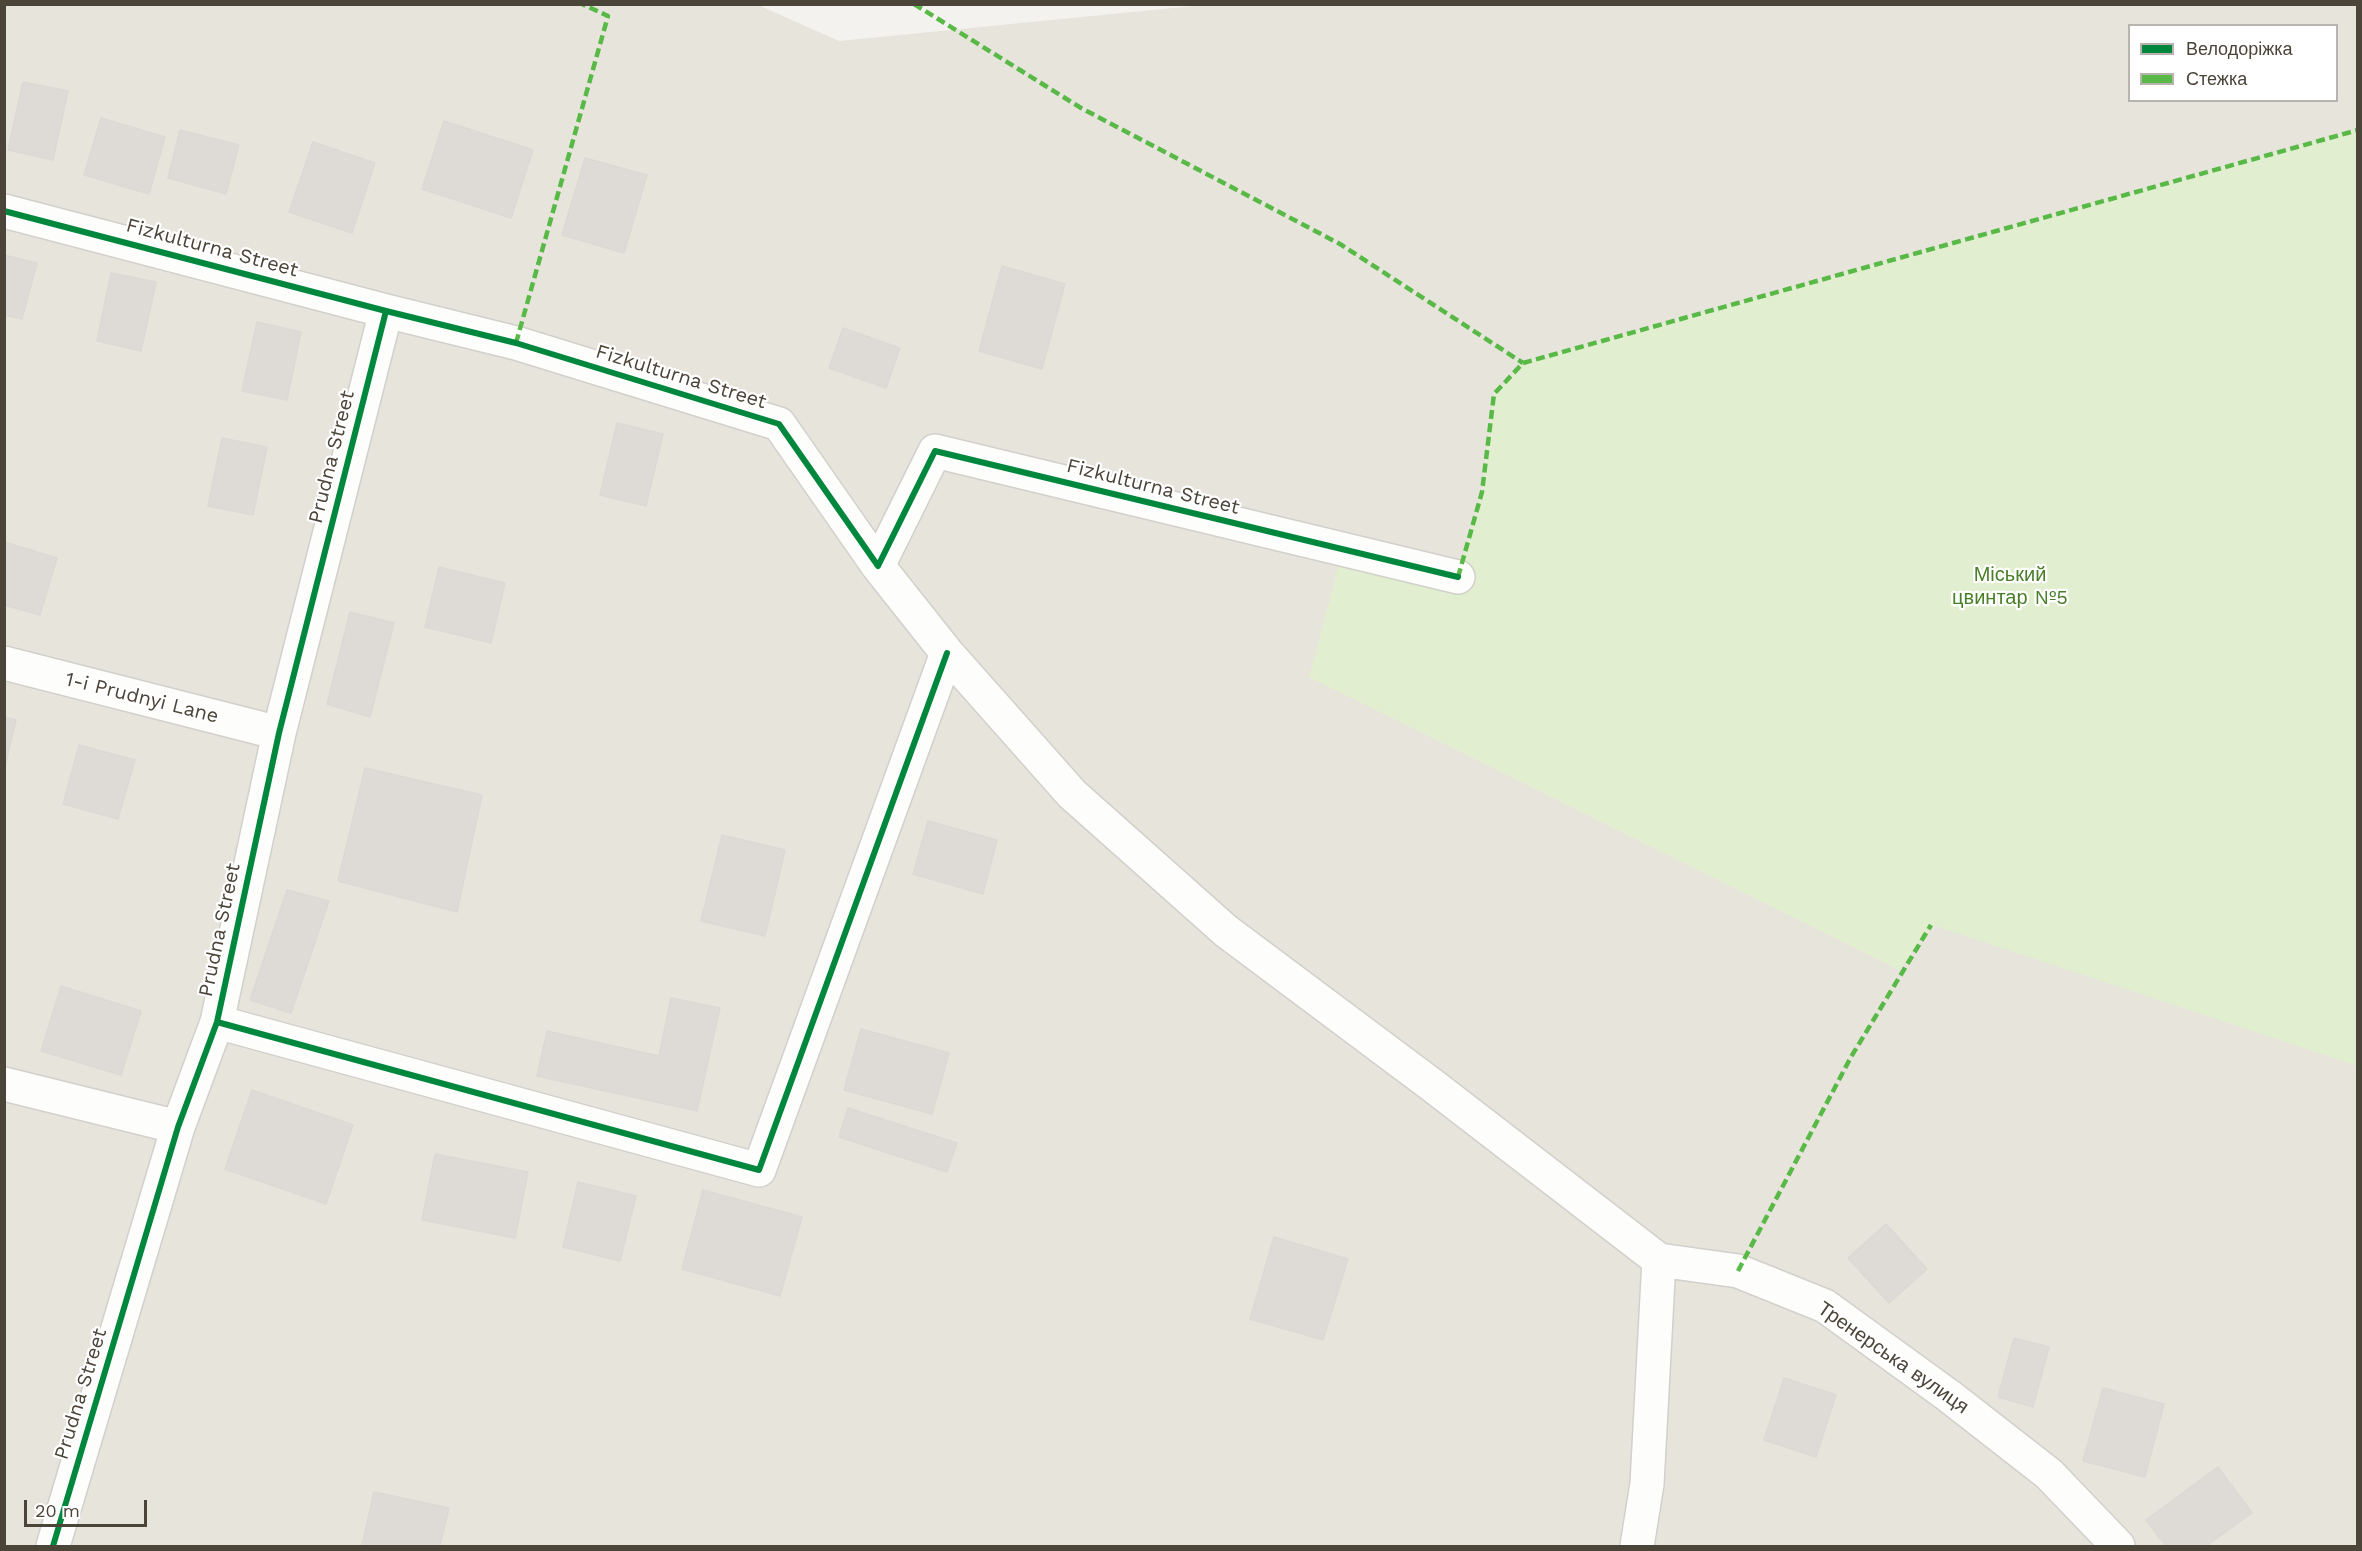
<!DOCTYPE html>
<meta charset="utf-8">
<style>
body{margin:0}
#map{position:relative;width:2362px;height:1551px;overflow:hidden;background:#f4f2ee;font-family:"Work Sans",sans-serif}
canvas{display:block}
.frame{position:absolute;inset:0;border:6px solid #4b4439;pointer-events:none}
.legend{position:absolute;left:2128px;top:24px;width:210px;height:78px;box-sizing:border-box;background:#fff;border:2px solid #b7b4b0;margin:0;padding:8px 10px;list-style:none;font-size:18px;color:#4b4439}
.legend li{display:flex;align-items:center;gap:12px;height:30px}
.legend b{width:30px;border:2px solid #b7b4b0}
.scale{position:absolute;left:24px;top:1500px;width:123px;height:27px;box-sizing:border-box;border:3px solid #4b4439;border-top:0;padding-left:8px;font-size:18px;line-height:21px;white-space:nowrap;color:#4b4439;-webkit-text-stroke:4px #fff;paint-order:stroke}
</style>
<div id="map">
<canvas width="2362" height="1551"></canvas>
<div class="frame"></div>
<ul class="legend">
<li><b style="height:8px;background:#00873e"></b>Велодоріжка</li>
<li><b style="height:8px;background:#58b947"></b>Стежка</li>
</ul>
<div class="scale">20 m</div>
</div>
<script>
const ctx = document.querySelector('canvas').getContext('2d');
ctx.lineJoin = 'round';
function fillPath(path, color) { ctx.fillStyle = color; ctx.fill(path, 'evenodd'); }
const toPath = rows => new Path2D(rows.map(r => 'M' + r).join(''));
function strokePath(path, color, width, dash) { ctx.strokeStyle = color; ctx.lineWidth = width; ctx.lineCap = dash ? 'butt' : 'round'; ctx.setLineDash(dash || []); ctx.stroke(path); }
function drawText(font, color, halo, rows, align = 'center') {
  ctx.font = font + ' "Work Sans",sans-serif'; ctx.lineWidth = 4.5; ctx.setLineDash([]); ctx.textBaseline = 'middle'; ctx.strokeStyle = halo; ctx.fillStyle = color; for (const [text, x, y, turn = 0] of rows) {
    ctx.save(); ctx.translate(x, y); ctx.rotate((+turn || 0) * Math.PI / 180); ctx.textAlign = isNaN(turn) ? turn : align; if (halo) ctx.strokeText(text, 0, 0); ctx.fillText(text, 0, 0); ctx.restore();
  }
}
fillPath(toPath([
 [756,4,839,41,1213,4,2357,5,2357,1546,5,1546,5,5],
 [2130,26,2336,26,2336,100,2130,100]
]), '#e7e4dc');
fillPath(toPath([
 [2357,130,2357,1066,1932,925,1899,970,1309,677,1343,550,1458,577,1482,492,1494,394,1523,363]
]), '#e1eecf');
const building = toPath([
 [23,82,68,91,53,160,8,150,23,82],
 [101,118,165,137,149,194,84,175,101,118],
 [444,121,533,150,511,218,422,189,444,121],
 [180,130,239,145,226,194,168,178,180,130],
 [313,142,375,163,352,233,289,212,313,142],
 [585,158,647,175,624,253,562,235,585,158],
 [4,255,37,263,22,319,4,315,4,255],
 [1002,266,1065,284,1042,369,979,351,1002,266],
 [111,273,156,282,141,351,97,341,111,273],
 [257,322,301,332,287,400,242,391,257,322],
 [843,328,900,348,886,388,829,368,843,328],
 [617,423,663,434,646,506,600,495,617,423],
 [222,438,267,447,253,515,208,506,222,438],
 [4,542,57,558,40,615,4,605,4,542],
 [439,567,505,583,491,643,425,627,439,567],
 [350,612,394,623,370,717,327,704,350,612],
 [4,717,16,720,4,771,4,717],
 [79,745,135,760,118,819,63,804,79,745],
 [365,768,482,795,457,912,338,881,365,768],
 [928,821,997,840,983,894,913,874,928,821],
 [722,835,785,850,765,936,701,921,722,835],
 [287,890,329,901,291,1013,250,1000,287,890],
 [61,986,141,1011,121,1075,41,1051,61,986],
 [671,998,720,1008,697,1111,537,1076,547,1031,659,1056,671,998],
 [861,1029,949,1053,932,1114,844,1090,861,1029],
 [252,1090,353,1125,326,1204,225,1169,252,1090],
 [848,1108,957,1143,947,1172,839,1137,848,1108],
 [435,1154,528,1172,515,1238,422,1220,435,1154],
 [578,1182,636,1196,620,1261,563,1247,578,1182],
 [703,1190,802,1217,780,1296,682,1269,703,1190],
 [1886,1224,1927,1269,1889,1303,1848,1258,1886,1224],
 [1274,1237,1348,1259,1323,1340,1250,1319,1274,1237],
 [2014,1338,2049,1347,2033,1407,1998,1397,2014,1338],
 [1784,1378,1836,1395,1816,1457,1764,1440,1784,1378],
 [2103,1388,2164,1404,2145,1477,2083,1461,2103,1388],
 [2218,1467,2252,1513,2206,1546,2166,1546,2146,1520,2218,1467],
 [374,1492,449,1508,440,1546,362,1546,374,1492]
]);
fillPath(building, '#dedbd6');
strokePath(building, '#dcd9d4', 1.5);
const minor = toPath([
 [4,211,386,311,516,343,779,424,878,566,935,451,1458,577],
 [878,566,947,653,1072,794,1226,931,1432,1085,1659,1260],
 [4,663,279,733],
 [217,1022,759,1170,947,653],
 [4,1084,178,1127],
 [53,1546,178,1127,217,1022,279,733,386,311],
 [1637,1546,1647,1484,1659,1260,1738,1271,1825,1306,1949,1396,2049,1474,2118,1546]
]);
strokePath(minor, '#d2d0cb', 36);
strokePath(minor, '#fdfdfc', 33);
strokePath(toPath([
 [914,4,1081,108,1340,244,1523,363],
 [516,343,608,16,582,4],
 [1458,577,1482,492,1494,394,1523,363,2358,130],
 [1738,1271,1851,1057,1931,925]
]), '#58b947', 4.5, [9, 4.5]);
strokePath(toPath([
 [4,211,386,311,516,343,779,424,878,566,935,451,1458,577],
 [217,1022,759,1170,947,653],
 [53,1546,178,1127,217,1022,279,733,386,311]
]), '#00873e', 6);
drawText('20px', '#4b4439', '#fff', [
 ["Fizkulturna Street",212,248,15],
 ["Fizkulturna Street",681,377,17],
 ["Prudna Street",332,457,-76],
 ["Fizkulturna Street",1153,487,14],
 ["1-i Prudnyi Lane",142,698,14],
 ["Prudna Street",220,930,-78],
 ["Тренерська вулиця",1893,1358,35],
 ["Prudna Street",81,1394,-73]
]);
drawText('20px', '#4a7f2a', '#fff', [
 ["Міський",2010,575],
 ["цвинтар №5",2010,598]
]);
</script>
